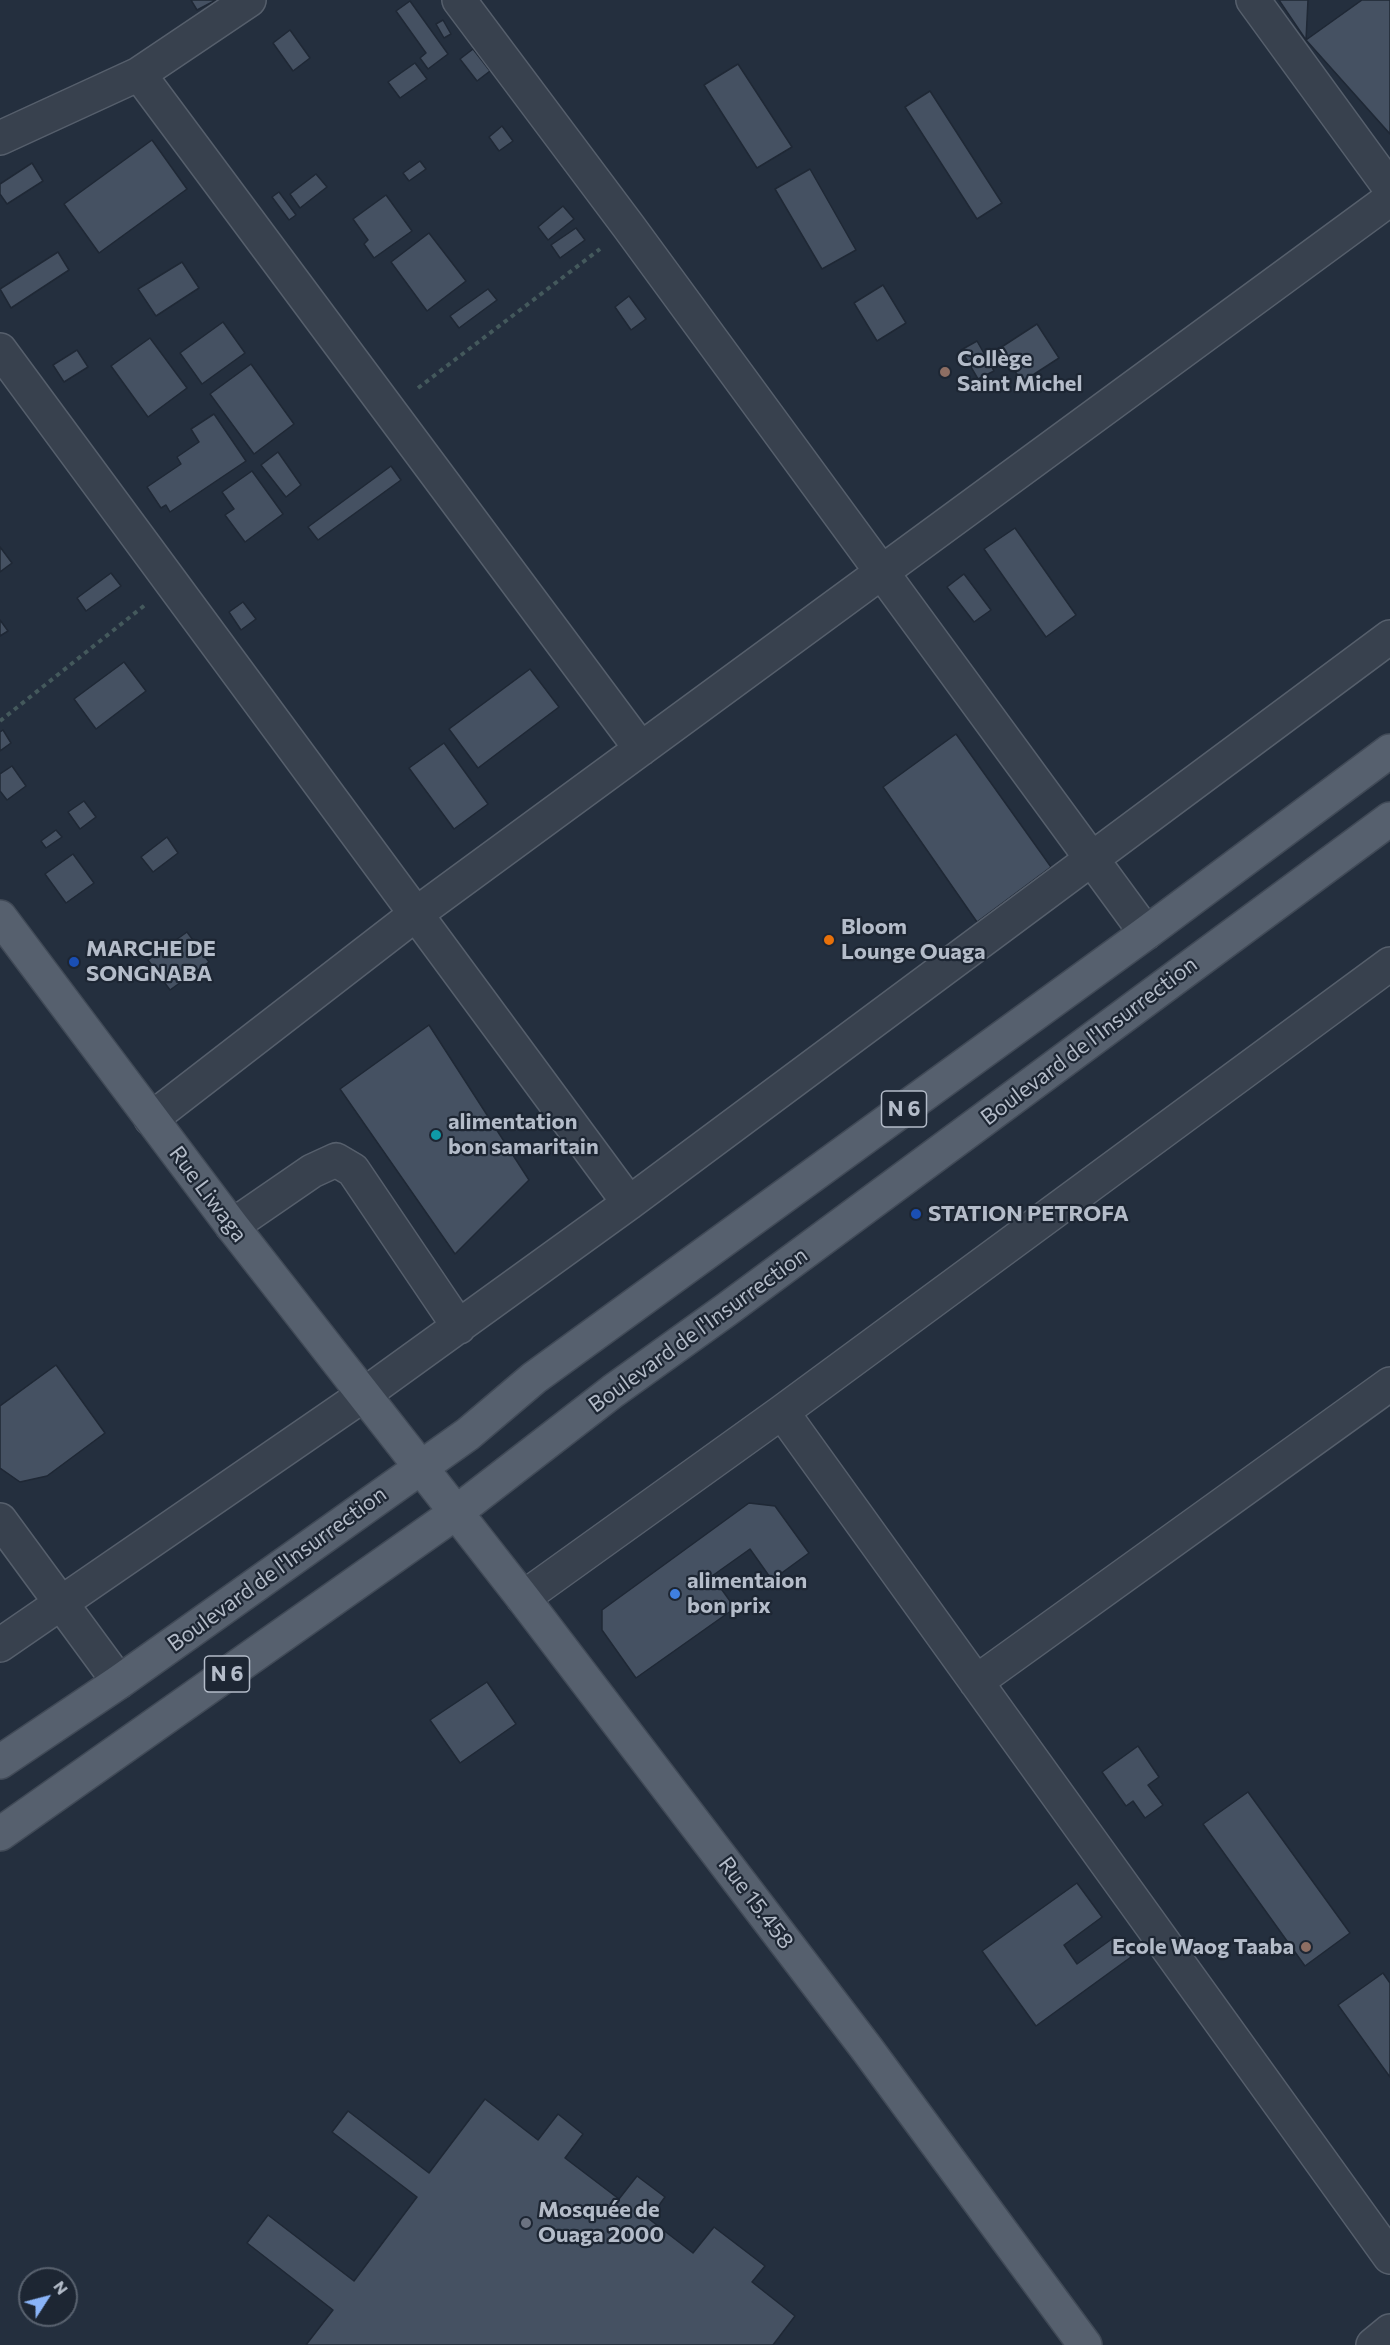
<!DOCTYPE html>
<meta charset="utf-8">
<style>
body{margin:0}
#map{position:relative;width:1390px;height:2345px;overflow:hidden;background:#242f3e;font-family:Commissioner,sans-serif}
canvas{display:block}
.north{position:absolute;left:18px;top:2267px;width:60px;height:60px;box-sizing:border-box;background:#1d2633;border:2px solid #59626f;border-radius:50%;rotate:54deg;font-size:16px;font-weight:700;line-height:24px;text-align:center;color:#b4bcc9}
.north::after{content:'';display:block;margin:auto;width:21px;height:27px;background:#8ab4f8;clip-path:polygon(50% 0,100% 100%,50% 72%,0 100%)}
</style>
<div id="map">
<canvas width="1390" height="2345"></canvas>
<div class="north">N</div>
</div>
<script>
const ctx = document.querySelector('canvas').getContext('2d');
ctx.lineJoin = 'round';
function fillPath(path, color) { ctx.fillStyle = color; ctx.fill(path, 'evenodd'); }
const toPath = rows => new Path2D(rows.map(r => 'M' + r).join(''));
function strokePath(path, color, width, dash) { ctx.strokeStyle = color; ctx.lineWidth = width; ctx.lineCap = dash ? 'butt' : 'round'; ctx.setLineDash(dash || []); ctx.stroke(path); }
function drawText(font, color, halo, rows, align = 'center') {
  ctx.font = font + ' Commissioner,sans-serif'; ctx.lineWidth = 4.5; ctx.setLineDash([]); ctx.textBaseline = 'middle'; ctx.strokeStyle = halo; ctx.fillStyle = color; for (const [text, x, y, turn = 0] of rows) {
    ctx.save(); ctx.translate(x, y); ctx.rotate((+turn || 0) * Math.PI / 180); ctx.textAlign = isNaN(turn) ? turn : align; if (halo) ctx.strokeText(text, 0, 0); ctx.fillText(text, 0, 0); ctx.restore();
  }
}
const building = toPath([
 [191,0,216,0,197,10,191,0],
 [1279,0,1308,0,1306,40,1279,0],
 [1362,0,1390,0,1390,134,1306,40,1362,0],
 [410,1,448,54,428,69,420,58,426,53,396,11,410,1],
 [443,20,451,34,444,38,436,24,443,20],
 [290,30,310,58,293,71,273,43,290,30],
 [473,49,490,71,477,81,460,59,473,49],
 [415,63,427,79,400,98,388,82,415,63],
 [738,64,792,147,757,168,704,85,738,64],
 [930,91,1002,203,977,219,905,107,930,91],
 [502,126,513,141,499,151,489,137,502,126],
 [152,140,187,189,99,253,64,204,152,140],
 [420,161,426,169,409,181,403,173,420,161],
 [32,163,43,181,7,204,0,194,0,184,32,163],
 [810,169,856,250,822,269,775,189,810,169],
 [316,174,327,187,300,208,290,194,316,174],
 [279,192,296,215,289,220,272,197,279,192],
 [386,195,412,231,374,258,364,244,368,240,353,219,386,195],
 [563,206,574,219,548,240,538,227,563,206],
 [576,228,585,240,560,258,551,245,576,228],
 [429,233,466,281,427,311,391,262,429,233],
 [58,252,69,270,11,308,0,289,58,252],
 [182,262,199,288,156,316,138,289,182,262],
 [883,285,906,323,877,341,854,303,883,285],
 [488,289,497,300,459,328,450,316,488,289],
 [629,296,646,319,631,330,615,307,629,296],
 [223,322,245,353,202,384,180,353,223,322],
 [1037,324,1059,358,1022,382,1000,348,1037,324],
 [150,338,187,388,148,417,111,366,150,338],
 [977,341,994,371,978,379,961,350,977,341],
 [77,350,88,367,64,382,53,365,77,350],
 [251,364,294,424,254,454,210,394,251,364],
 [214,414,246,461,170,512,166,505,161,508,147,487,181,464,177,457,199,442,191,429,214,414],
 [278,452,301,485,286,497,261,465,278,452],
 [391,466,401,480,318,540,308,527,391,466],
 [252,471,283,514,245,542,225,515,234,509,222,492,252,471],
 [1015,528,1076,615,1046,637,984,549,1015,528],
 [0,547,12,563,0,572,0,547],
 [111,573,121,586,86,611,77,598,111,573],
 [964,574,991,610,974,622,947,587,964,574],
 [243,602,256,619,241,630,229,612,243,602],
 [0,620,8,631,0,636,0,620],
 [124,662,146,691,96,729,74,699,124,662],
 [530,669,559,707,478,768,449,729,530,669],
 [3,730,11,743,0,751,0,732,3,730],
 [956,734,1051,867,977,922,883,787,956,734],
 [444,743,488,804,454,829,409,768,444,743],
 [12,766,26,786,7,800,0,791,0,774,12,766],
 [84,801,96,817,80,829,68,812,84,801],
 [56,830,62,837,46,848,41,841,56,830],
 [167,837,178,853,153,872,141,857,167,837],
 [73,854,94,883,66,903,45,874,73,854],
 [187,932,209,962,170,990,148,960,187,932],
 [429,1025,529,1180,455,1254,340,1089,429,1025],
 [56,1365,105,1433,47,1476,20,1482,0,1468,0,1406,56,1365],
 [749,1503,775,1506,809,1553,772,1580,750,1549,712,1576,735,1608,636,1678,602,1630,602,1610,749,1503],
 [487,1682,516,1724,460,1763,430,1720,487,1682],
 [1138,1746,1159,1777,1148,1785,1163,1805,1145,1818,1133,1801,1126,1806,1102,1772,1138,1746],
 [1248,1792,1350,1933,1305,1966,1203,1824,1248,1792],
 [1077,1883,1102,1917,1064,1945,1077,1964,1116,1936,1131,1957,1036,2026,982,1951,1077,1883],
 [1383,1973,1390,1983,1390,2077,1338,2005,1383,1973],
 [485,2099,538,2140,558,2114,583,2134,565,2158,619,2199,637,2176,665,2197,649,2219,693,2253,714,2227,765,2266,752,2282,795,2316,773,2345,306,2345,333,2310,247,2243,268,2215,354,2281,417,2197,332,2132,348,2111,429,2173,485,2099]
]);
fillPath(building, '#455162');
strokePath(building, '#1f2835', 1.5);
const minor = toPath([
 [459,0,629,227,1146,933],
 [1253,0,1390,188],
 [139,74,641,749],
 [0,138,139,74,249,0],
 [0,350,629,1203],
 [151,1119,416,914,1390,199],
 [232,1226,312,1171,336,1160,353,1170,459,1327],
 [782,1412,1390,2257],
 [0,1520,119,1682],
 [523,1598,782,1412,1390,964],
 [0,1645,362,1396,629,1203,1390,637],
 [976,1682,1390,1384],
 [1373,2345,1390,2331]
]);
const major = toPath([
 [0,917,232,1226,523,1598,867,2049,1085,2345],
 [0,1762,119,1682,468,1434,534,1378,1146,933,1390,751],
 [0,1834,454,1514,613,1391,726,1310,1390,819]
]);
strokePath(minor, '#565f6c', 36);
strokePath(major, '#414a57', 36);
strokePath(toPath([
 [418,388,600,249],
 [0,721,145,605]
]), '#44595c', 4, [4.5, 4.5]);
strokePath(minor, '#38414e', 33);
strokePath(major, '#56606e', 33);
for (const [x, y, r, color] of [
 [945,372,6,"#8d6e63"],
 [829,940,6,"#e8710a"],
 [74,962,6,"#1a4fb4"],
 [436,1135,6,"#0f9aa8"],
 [916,1214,6,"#1a4fb4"],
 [675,1594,6,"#3f7fe0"],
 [1306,1947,6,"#8d6e63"],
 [526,2223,6,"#6b7280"]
]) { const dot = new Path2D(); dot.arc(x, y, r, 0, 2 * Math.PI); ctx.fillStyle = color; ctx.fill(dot); strokePath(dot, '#1d2633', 2); }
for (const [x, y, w] of [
 [904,1109,45],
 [227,1674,45]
]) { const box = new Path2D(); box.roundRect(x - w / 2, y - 18, w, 36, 4.5); ctx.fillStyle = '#1d2633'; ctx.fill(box); strokePath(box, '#b4bcc9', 1.5); }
drawText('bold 21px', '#b4bcc9', null, [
 ["N 6",904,1109],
 ["N 6",227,1674]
]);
drawText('bold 22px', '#b4bcc9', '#1d2633', [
 ["Collège",957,359],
 ["Saint Michel",957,384],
 ["Bloom",841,927],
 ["Lounge Ouaga",841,952],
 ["MARCHE DE",86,949],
 ["SONGNABA",86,974],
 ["alimentation",448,1122],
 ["bon samaritain",448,1147],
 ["STATION PETROFA",928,1214],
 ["alimentaion",687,1581],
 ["bon prix",687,1606],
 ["Ecole Waog Taaba",1294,1947,"right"],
 ["Mosquée de",538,2210],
 ["Ouaga 2000",538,2235]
], 'left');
drawText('22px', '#b4bcc9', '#1d2633', [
 ["Boulevard de l'Insurrection",1089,1041,-37],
 ["Rue Liwaga",208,1194,53],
 ["Boulevard de l'Insurrection",698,1330,-36],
 ["Boulevard de l'Insurrection",277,1569,-36],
 ["Rue 15.458",756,1903,53]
]);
</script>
